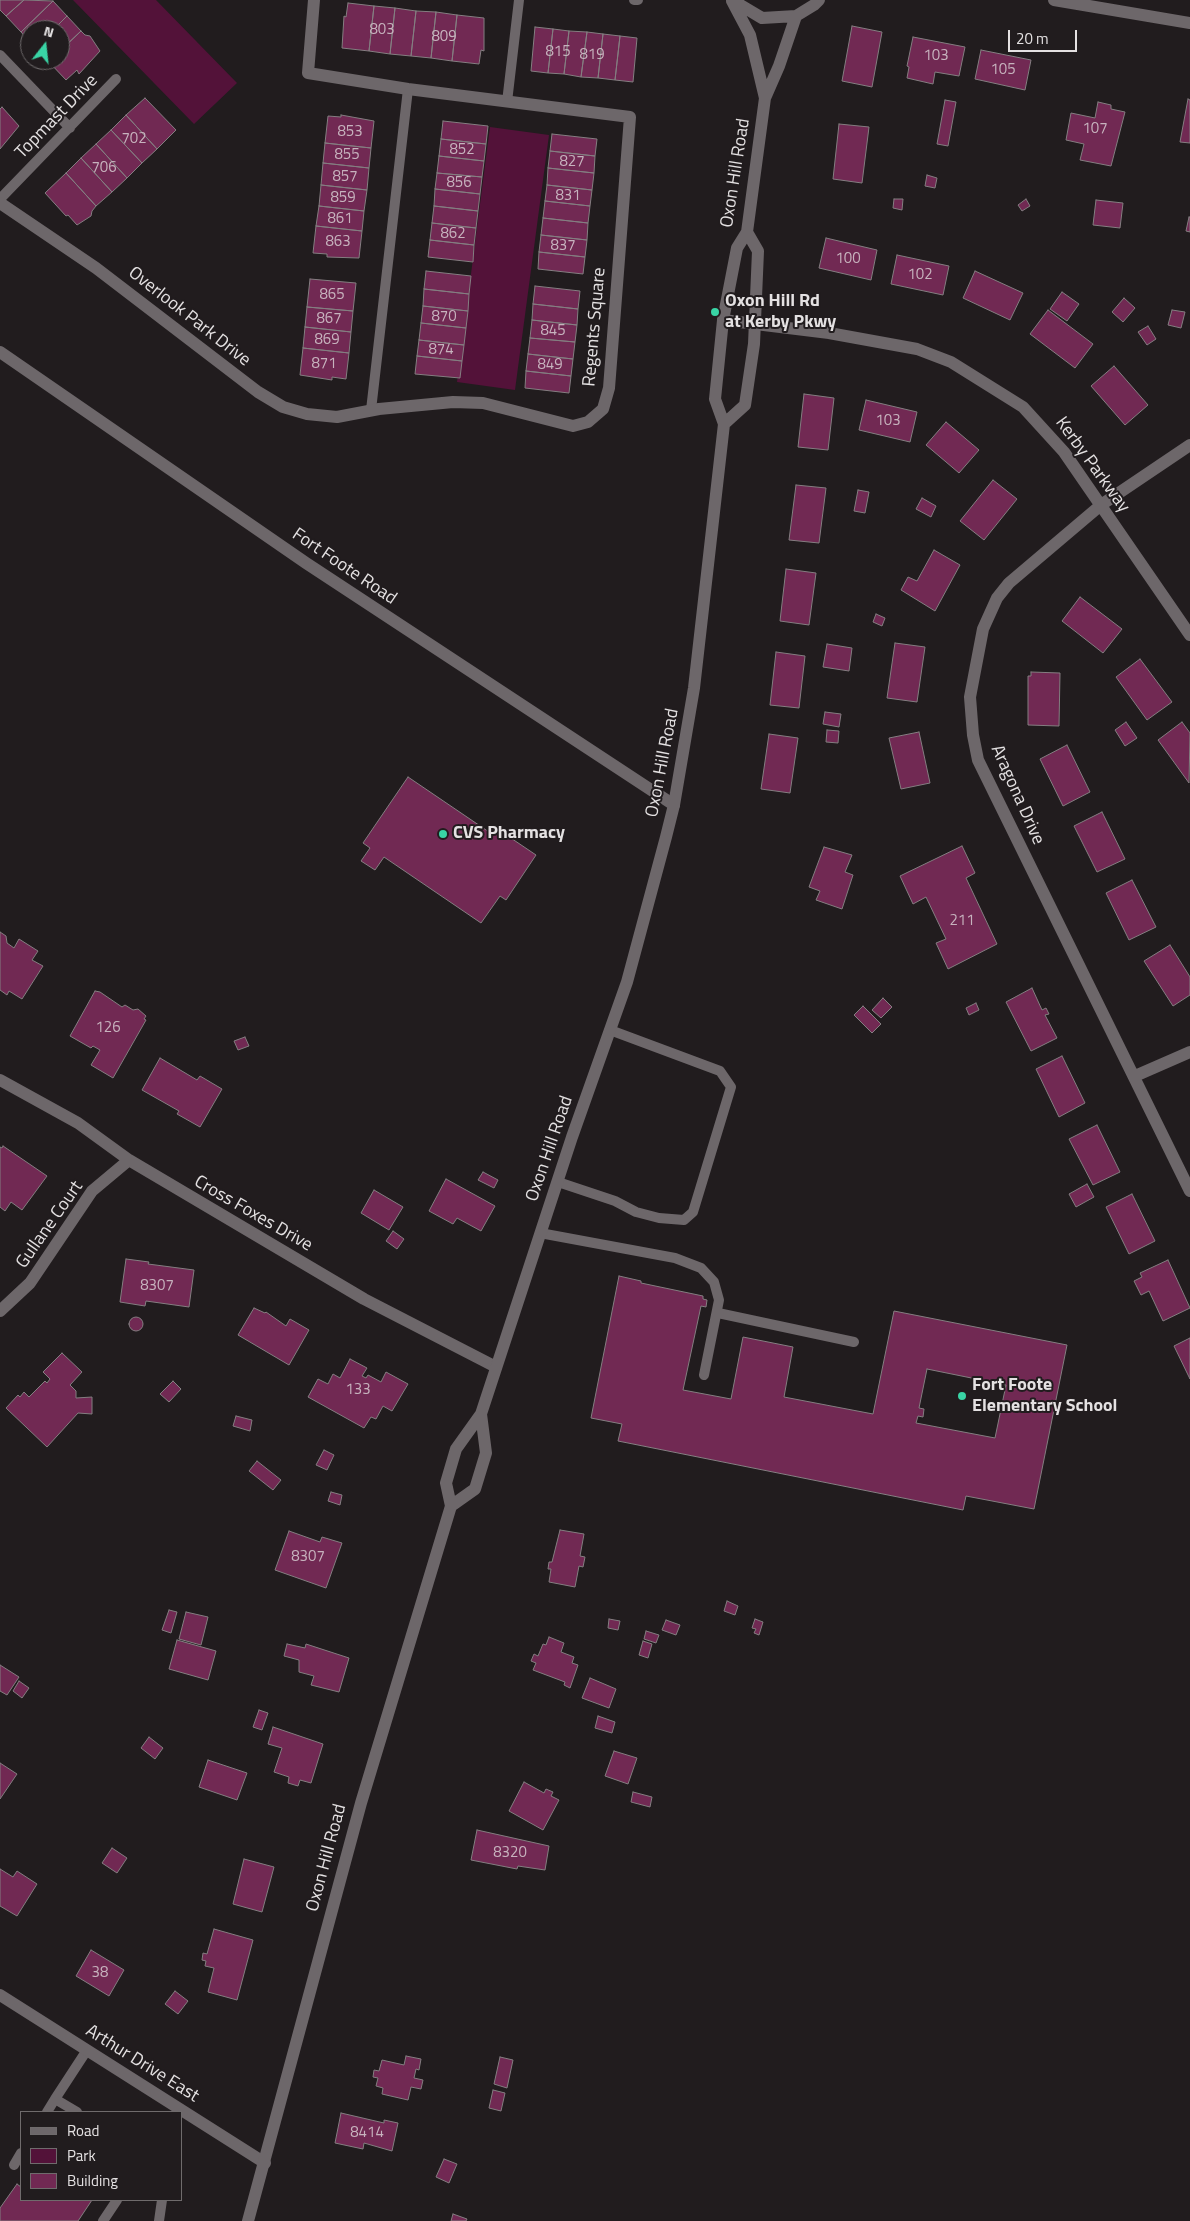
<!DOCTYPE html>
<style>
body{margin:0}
#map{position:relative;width:1190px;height:2221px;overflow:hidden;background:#211c1e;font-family:"Titillium Web",sans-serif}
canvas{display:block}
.legend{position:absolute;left:20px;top:2111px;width:162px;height:90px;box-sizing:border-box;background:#211c1e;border:1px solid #6f6b6c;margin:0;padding:6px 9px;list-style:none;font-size:15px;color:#e4e1e2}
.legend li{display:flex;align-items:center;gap:10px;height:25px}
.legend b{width:25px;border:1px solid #6f6b6c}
.north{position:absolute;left:20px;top:20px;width:50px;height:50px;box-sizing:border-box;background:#211c1e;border:1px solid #6f6b6c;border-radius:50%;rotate:16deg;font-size:14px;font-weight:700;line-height:20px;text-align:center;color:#e4e1e2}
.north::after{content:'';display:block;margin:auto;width:18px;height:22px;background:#39d4a5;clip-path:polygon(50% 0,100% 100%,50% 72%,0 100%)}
.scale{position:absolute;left:1008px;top:30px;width:69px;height:22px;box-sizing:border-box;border:2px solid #e4e1e2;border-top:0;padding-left:6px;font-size:15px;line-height:18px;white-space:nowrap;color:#e4e1e2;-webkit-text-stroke:4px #211c1e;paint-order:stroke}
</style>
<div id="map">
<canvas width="1190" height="2221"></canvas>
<ul class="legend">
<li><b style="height:6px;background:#6d676a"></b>Road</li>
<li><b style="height:14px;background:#531239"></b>Park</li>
<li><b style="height:14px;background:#712953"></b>Building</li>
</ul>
<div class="north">N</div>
<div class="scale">20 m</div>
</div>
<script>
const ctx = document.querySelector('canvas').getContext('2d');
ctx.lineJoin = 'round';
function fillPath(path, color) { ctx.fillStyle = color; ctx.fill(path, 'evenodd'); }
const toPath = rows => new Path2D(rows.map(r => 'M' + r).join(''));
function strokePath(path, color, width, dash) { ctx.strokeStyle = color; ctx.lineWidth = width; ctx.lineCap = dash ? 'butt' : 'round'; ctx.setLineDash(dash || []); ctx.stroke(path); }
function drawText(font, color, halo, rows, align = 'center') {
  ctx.font = font + ' "Titillium Web",sans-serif'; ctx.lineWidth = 4; ctx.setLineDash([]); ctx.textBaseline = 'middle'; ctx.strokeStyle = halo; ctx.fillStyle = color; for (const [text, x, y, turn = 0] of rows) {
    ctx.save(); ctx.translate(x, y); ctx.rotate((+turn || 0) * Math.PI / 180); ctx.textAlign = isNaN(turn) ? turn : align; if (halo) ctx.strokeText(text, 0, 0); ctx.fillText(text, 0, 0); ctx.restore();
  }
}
fillPath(toPath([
 [73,0,156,0,237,83,194,124],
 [490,127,549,135,515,390,457,382]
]), '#531239');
const building = toPath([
 [0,0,24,0,6,16,0,10,0,0],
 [24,0,53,1,21,32,6,16,24,0],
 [53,1,67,16,53,30,30,30,30,42,21,32,53,1],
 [348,3,374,6,369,51,342,48,344,16,346,17,348,3],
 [374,6,395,8,390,54,369,51,374,6],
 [395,8,416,11,411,56,390,54,395,8],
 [416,11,436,12,431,58,411,56,416,11],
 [436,12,457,15,452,61,431,58,436,12],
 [457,15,484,18,484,51,481,50,479,64,452,61,457,15],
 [67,16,81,31,60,51,60,30,53,30,67,16],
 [852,26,882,32,872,87,842,81,852,26],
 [535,27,553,29,548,73,531,71,535,27],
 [553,29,569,31,564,74,548,73,553,29],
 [81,31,85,35,90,36,100,51,79,74,77,70,66,80,49,62,60,60,60,51,81,31],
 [569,31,587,32,581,77,564,74,569,31],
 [587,32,603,34,598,78,581,77,587,32],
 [603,34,620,36,615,80,598,78,603,34],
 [620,36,637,38,633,82,615,80,620,36],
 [913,37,965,47,959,76,935,72,933,84,907,78,909,67,907,66,913,37],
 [981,50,1031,60,1025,90,975,79,981,50],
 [145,98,176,130,157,149,126,115,145,98],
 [1188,99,1190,100,1190,143,1180,142,1188,99],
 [945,100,956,102,948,146,937,144,945,100],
 [1098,102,1111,105,1111,109,1125,112,1111,166,1080,160,1084,144,1066,140,1071,113,1095,118,1098,102],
 [2,107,19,126,0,149,0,109,2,107],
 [126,115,157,149,142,163,111,130,126,115],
 [341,115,374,121,371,148,325,143,328,116,341,117,341,115],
 [443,121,488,126,486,144,441,139,443,121],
 [839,124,869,127,862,183,833,179,839,124],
 [111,130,142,163,127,178,96,144,111,130],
 [552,134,597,139,595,156,550,151,552,134],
 [441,139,486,144,484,161,439,156,441,139],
 [325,143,371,148,369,168,323,163,325,143],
 [96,144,127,178,112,192,81,158,96,144],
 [550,151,595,156,594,173,548,168,550,151],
 [439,156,484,161,482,177,437,173,439,156],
 [81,158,112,192,96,206,66,173,81,158],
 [323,163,369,168,367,190,321,185,323,163],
 [548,168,594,173,592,190,547,185,548,168],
 [66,173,96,206,92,211,91,216,77,225,68,215,66,216,45,193,66,173],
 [437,173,482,177,480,194,435,189,437,173],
 [927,175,937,178,935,188,925,186,927,175],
 [321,185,367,190,364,211,319,206,321,185],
 [547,185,592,190,590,206,545,201,547,185],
 [435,189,480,194,478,211,434,206,435,189],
 [894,199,903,199,902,210,893,208,894,199],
 [1026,199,1030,206,1022,211,1018,205,1026,199],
 [1096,200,1123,203,1120,228,1093,225,1096,200],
 [545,201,590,206,588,223,543,218,545,201],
 [319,206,364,211,362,231,316,226,319,206],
 [434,206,478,211,476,228,432,223,434,206],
 [1189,217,1190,217,1190,232,1186,231,1189,217],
 [543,218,588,223,587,240,541,235,543,218],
 [432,223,476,228,474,245,430,240,432,223],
 [316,226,362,231,359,258,327,257,327,254,313,253,316,226],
 [541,235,587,240,585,257,539,252,541,235],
 [826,238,877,250,871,280,819,268,826,238],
 [430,240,474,245,473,262,428,257,430,240],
 [539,252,585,257,583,274,538,269,539,252],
 [897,255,949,266,943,295,891,284,897,255],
 [426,271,471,276,469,294,424,289,426,271],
 [975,271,1023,293,1010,320,963,298,975,271],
 [310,279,356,283,353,311,307,307,310,279],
 [535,286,580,291,578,309,533,304,535,286],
 [424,289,469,294,468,311,423,306,424,289],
 [1062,292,1079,304,1067,321,1050,309,1062,292],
 [1124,298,1135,308,1123,322,1112,312,1124,298],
 [533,304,578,309,577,325,532,320,533,304],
 [423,306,468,311,466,328,421,323,423,306],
 [307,307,353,311,351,332,305,327,307,307],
 [1048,310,1093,344,1075,368,1030,334,1048,310],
 [1172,310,1185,312,1181,328,1168,325,1172,310],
 [532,320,577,325,575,342,530,338,532,320],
 [421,323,466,328,464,345,419,340,421,323],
 [1148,326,1156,339,1147,345,1138,332,1148,326],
 [305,327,351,332,349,353,303,348,305,327],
 [530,338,575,342,573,359,528,354,530,338],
 [419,340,464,345,462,361,417,356,419,340],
 [303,348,349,353,346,379,332,377,332,380,300,375,303,348],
 [528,354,573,359,571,376,526,371,528,354],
 [417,356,462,361,460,378,415,374,417,356],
 [1114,366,1148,405,1125,425,1091,386,1114,366],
 [526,371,571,376,569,393,525,388,526,371],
 [804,394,834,398,828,450,798,447,804,394],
 [866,400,917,412,910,442,859,430,866,400],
 [946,422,979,450,959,473,926,445,946,422],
 [993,480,1017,499,984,540,960,521,993,480],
 [796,485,826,488,819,543,789,540,796,485],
 [858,490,869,492,865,513,854,511,858,490],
 [922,498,936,506,931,517,916,509,922,498],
 [934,550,960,565,935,611,901,590,908,577,917,581,934,550],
 [786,569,816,573,809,625,780,621,786,569],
 [1080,597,1122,629,1103,653,1062,621,1080,597],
 [876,614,885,618,882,626,873,622,876,614],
 [895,643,925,647,917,702,887,698,895,643],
 [827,644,852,648,849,671,823,667,827,644],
 [776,652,805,656,799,708,770,705,776,652],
 [1140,659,1172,702,1147,720,1116,677,1140,659],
 [1031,672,1060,673,1059,726,1028,725,1028,676,1031,676,1031,672],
 [825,712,841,714,839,727,823,724,825,712],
 [1126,722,1137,738,1125,746,1115,730,1126,722],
 [1182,722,1190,733,1189,783,1158,740,1182,722],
 [827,730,839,731,838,743,826,742,827,730],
 [919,732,930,783,901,789,889,738,919,732],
 [769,734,798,738,790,793,761,789,769,734],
 [1067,745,1090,792,1063,806,1040,759,1067,745],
 [408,777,492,834,496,828,536,855,506,900,500,896,481,923,384,857,375,870,361,861,370,848,363,843,408,777],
 [1102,812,1125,859,1097,872,1074,826,1102,812],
 [962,846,975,873,966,878,997,944,948,969,936,943,946,939,926,897,913,904,900,876,962,846],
 [824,847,852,855,845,872,853,875,842,909,816,900,820,891,809,887,824,847],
 [1132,880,1156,927,1129,940,1106,893,1132,880],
 [0,932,6,936,7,943,14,948,19,939,38,951,32,960,43,966,22,999,9,991,7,995,0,990,0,932],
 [1170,945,1190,977,1190,995,1173,1006,1144,961,1170,945],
 [1032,988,1042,1010,1046,1008,1049,1014,1045,1015,1057,1038,1031,1051,1006,1002,1032,988],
 [95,991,100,992,122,1007,125,1005,133,1010,138,1009,146,1016,144,1019,146,1020,113,1078,91,1065,100,1050,93,1046,91,1048,70,1036,95,991],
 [883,998,892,1007,881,1018,872,1010,883,998],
 [976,1003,979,1010,969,1015,966,1008,976,1003],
 [863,1006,881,1024,872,1033,854,1015,863,1006],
 [245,1037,249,1046,238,1050,234,1041,245,1037],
 [1062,1056,1085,1103,1059,1117,1036,1069,1062,1056],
 [160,1058,197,1080,200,1076,222,1089,200,1127,177,1114,179,1111,142,1090,160,1058],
 [1097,1125,1120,1172,1093,1185,1069,1139,1097,1125],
 [3,1146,47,1176,22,1210,11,1202,5,1211,0,1207,0,1147,2,1148,3,1146],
 [483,1172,498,1180,494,1188,478,1180,483,1172],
 [446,1179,495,1206,481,1231,457,1218,453,1224,429,1211,446,1179],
 [1087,1184,1094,1197,1076,1207,1069,1194,1087,1184],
 [374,1190,403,1207,389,1230,361,1213,374,1190],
 [1132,1194,1155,1241,1129,1254,1106,1207,1132,1194],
 [393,1231,404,1239,397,1249,386,1241,393,1231],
 [126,1259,149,1262,148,1264,194,1270,189,1307,146,1301,145,1306,120,1302,126,1259],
 [1168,1260,1190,1308,1163,1321,1149,1291,1141,1295,1134,1281,1142,1277,1140,1273,1168,1260],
 [619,1276,641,1281,641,1283,703,1296,703,1299,707,1300,706,1307,701,1306,683,1390,731,1399,743,1337,793,1347,784,1397,873,1414,894,1311,1067,1345,1034,1509,966,1496,963,1510,618,1441,622,1424,591,1418,619,1276],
 [254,1308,265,1313,266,1312,286,1326,290,1319,309,1330,289,1365,238,1335,254,1308],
 '129 1324a7 7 0 1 1 14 0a7 7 0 1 1-14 0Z',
 [1190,1338,1190,1379,1174,1346,1190,1338],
 [62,1353,82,1372,70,1385,76,1391,76,1398,92,1397,92,1414,78,1413,47,1447,6,1408,18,1395,20,1397,24,1392,29,1397,45,1381,47,1383,50,1379,43,1372,62,1353],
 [350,1359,367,1368,362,1376,366,1378,368,1375,381,1382,386,1372,408,1384,392,1411,383,1406,376,1419,371,1417,364,1428,308,1397,318,1379,328,1384,333,1374,340,1378,350,1359],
 [927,1369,1006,1385,995,1438,916,1423,918,1416,923,1417,924,1409,919,1408,927,1369],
 [173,1381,181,1389,169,1402,160,1394,173,1381],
 [236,1416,252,1420,250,1431,233,1426,236,1416],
 [324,1450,334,1455,327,1470,316,1465,324,1450],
 [257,1461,281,1480,273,1490,249,1471,257,1461],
 [331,1492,342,1495,340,1505,328,1501,331,1492],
 [560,1530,584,1534,580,1556,585,1557,583,1567,579,1566,575,1587,549,1582,551,1569,548,1569,549,1562,552,1562,560,1530],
 [289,1531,320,1542,322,1537,342,1543,326,1588,275,1570,289,1531],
 [727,1601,738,1606,735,1615,724,1611,727,1601],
 [169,1610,177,1612,171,1633,162,1630,169,1610],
 [186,1612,208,1617,201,1645,179,1639,186,1612],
 [609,1619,620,1621,618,1630,608,1628,609,1619],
 [755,1619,763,1622,759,1635,754,1633,756,1629,752,1628,755,1619],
 [666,1620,680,1625,676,1635,662,1630,666,1620],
 [646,1631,659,1635,656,1643,644,1639,646,1631],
 [549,1637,564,1643,561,1652,574,1657,572,1663,578,1665,570,1688,564,1685,565,1682,533,1670,536,1663,531,1661,534,1654,538,1656,543,1644,546,1645,549,1637],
 [177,1640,216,1651,208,1680,169,1669,177,1640],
 [643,1641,652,1644,648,1658,639,1655,643,1641],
 [287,1644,305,1648,306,1644,349,1658,339,1692,311,1685,314,1676,299,1672,299,1660,284,1656,287,1644],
 [0,1665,19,1677,7,1695,0,1691,0,1665],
 [590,1678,616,1689,609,1708,582,1698,590,1678],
 [19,1681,29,1688,22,1698,13,1691,19,1681],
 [259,1710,268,1713,262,1730,253,1727,259,1710],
 [598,1716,615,1722,612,1733,595,1728,598,1716],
 [273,1727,323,1744,311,1783,300,1780,298,1786,288,1783,289,1777,274,1772,282,1748,268,1744,273,1727],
 [149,1737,163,1748,155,1759,141,1748,149,1737],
 [614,1751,637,1758,628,1784,605,1776,614,1751],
 [208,1760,247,1773,237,1800,199,1787,208,1760],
 [0,1763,17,1774,0,1799,0,1763],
 [524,1782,544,1793,546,1789,553,1792,551,1796,559,1800,543,1830,509,1811,524,1782],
 [633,1792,652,1797,650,1807,631,1802,633,1792],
 [477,1830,549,1846,545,1870,518,1866,517,1869,471,1860,477,1830],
 [112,1848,127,1858,117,1873,102,1863,112,1848],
 [244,1859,274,1867,262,1912,233,1904,244,1859],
 [0,1869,13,1877,17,1871,37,1884,17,1916,0,1906,0,1869],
 [214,1929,253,1940,237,2000,208,1992,214,1968,205,1966,206,1961,202,1960,203,1953,207,1954,214,1929],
 [91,1950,124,1970,109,1996,76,1976,91,1950],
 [175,1991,188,2001,178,2014,165,2004,175,1991],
 [406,2056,421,2059,419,2070,416,2069,414,2078,423,2080,421,2089,411,2087,408,2100,382,2094,383,2088,376,2086,378,2078,373,2077,374,2070,379,2071,382,2060,404,2065,406,2056],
 [500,2057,513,2060,507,2088,494,2084,500,2057],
 [493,2090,505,2093,501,2111,489,2108,493,2090],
 [341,2113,384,2123,384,2120,398,2123,392,2151,364,2143,363,2149,335,2143,341,2113],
 [444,2159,457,2164,449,2183,436,2177,444,2159],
 [17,2184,21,2187,21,2200,92,2200,78,2221,0,2221,0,2208,17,2184],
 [453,2214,467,2219,466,2221,451,2221,453,2214]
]);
fillPath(building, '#712953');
strokePath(building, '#847e81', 1);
strokePath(toPath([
 [634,0,638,0],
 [0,55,70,128],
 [507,102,519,0],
 [0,199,116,79],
 [371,410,408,89],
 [558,1182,615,1201,636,1212,659,1218,684,1220,693,1212,731,1087,720,1071,610,1030],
 [540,1233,675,1258,701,1268,714,1282,719,1300,704,1375],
 [718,1313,854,1342],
 [47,2112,55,2099],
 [77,2112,55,2099,87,2050],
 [14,2165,21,2153],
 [103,2221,117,2200],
 [159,2221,162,2200]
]), '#6d676a', 10);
strokePath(toPath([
 [0,203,96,268,258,392,283,407,307,414,337,417,379,409,453,402,483,403,573,426,588,422,603,409,609,388,630,117,408,89,308,73,314,0],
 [723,320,829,333,917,349,951,362,1023,407,1064,452,1190,635],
 [1190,445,1101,505,1009,583,997,598,983,629,970,697,973,735,978,760,1190,1191],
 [1135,1076,1190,1052],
 [0,1080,78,1123,129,1160,364,1299,496,1367],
 [0,1311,30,1283,92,1191,129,1160],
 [0,1995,265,2163]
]), '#6d676a', 12);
strokePath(toPath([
 [0,352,306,563,674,805]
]), '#6d676a', 12);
strokePath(toPath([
 [732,0,762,18,796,16,814,5,819,0],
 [1054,0,1190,23],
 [732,1,750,35,765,98],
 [724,424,745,405,754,344,758,251,747,232],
 [451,1506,475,1489,486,1453,481,1414],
 [248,2221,361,1803,451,1506,446,1483,456,1449,481,1414,572,1137,627,982,666,837,674,805,694,688,724,424,715,399,723,320,737,248,747,232,765,98,779,66,796,16]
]), '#6d676a', 12);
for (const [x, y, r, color] of [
 [715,312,5,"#39d4a5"],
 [443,834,5,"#39d4a5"],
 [962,1396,5,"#39d4a5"]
]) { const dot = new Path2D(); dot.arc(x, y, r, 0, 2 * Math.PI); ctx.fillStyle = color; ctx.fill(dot); strokePath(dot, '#211c1e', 2); }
drawText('15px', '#c7b3be', null, [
 ["803",382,30],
 ["809",444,37],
 ["815",558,52],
 ["819",592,55],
 ["103",936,56],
 ["105",1003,70],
 ["107",1095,129],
 ["853",350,132],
 ["702",134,139],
 ["852",462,150],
 ["855",347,155],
 ["827",572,162],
 ["706",104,168],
 ["857",345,177],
 ["856",459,183],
 ["831",568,196],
 ["859",343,198],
 ["861",340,219],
 ["862",453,234],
 ["863",338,242],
 ["837",563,246],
 ["100",848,259],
 ["102",920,275],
 ["865",332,295],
 ["870",444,317],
 ["867",329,319],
 ["845",553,331],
 ["869",327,340],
 ["874",441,350],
 ["871",324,364],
 ["849",550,365],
 ["103",888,421],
 ["211",962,921],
 ["126",108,1028],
 ["8307",157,1286],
 ["133",358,1390],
 ["8307",308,1557],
 ["8320",510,1853],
 ["38",100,1973],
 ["8414",367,2133]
]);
drawText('18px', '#e4e1e2', '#211c1e', [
 ["Topmast Drive",57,117,-46],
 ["Oxon Hill Road",736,173,-81],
 ["Overlook Park Drive",189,317,38],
 ["Regents Square",595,327,-85],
 ["Kerby Parkway",1092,465,54],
 ["Fort Foote Road",344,567,34],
 ["Oxon Hill Road",663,763,-79],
 ["Aragona Drive",1017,795,66],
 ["Oxon Hill Road",550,1149,-71],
 ["Cross Foxes Drive",253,1214,30],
 ["Gullane Court",50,1225,-55],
 ["Oxon Hill Road",327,1858,-75],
 ["Arthur Drive East",142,2064,32]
]);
drawText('bold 18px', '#e4e1e2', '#211c1e', [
 ["Oxon Hill Rd",725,302],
 ["at Kerby Pkwy",725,323],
 ["CVS Pharmacy",453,834],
 ["Fort Foote",972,1386],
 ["Elementary School",972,1407]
], 'left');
</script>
